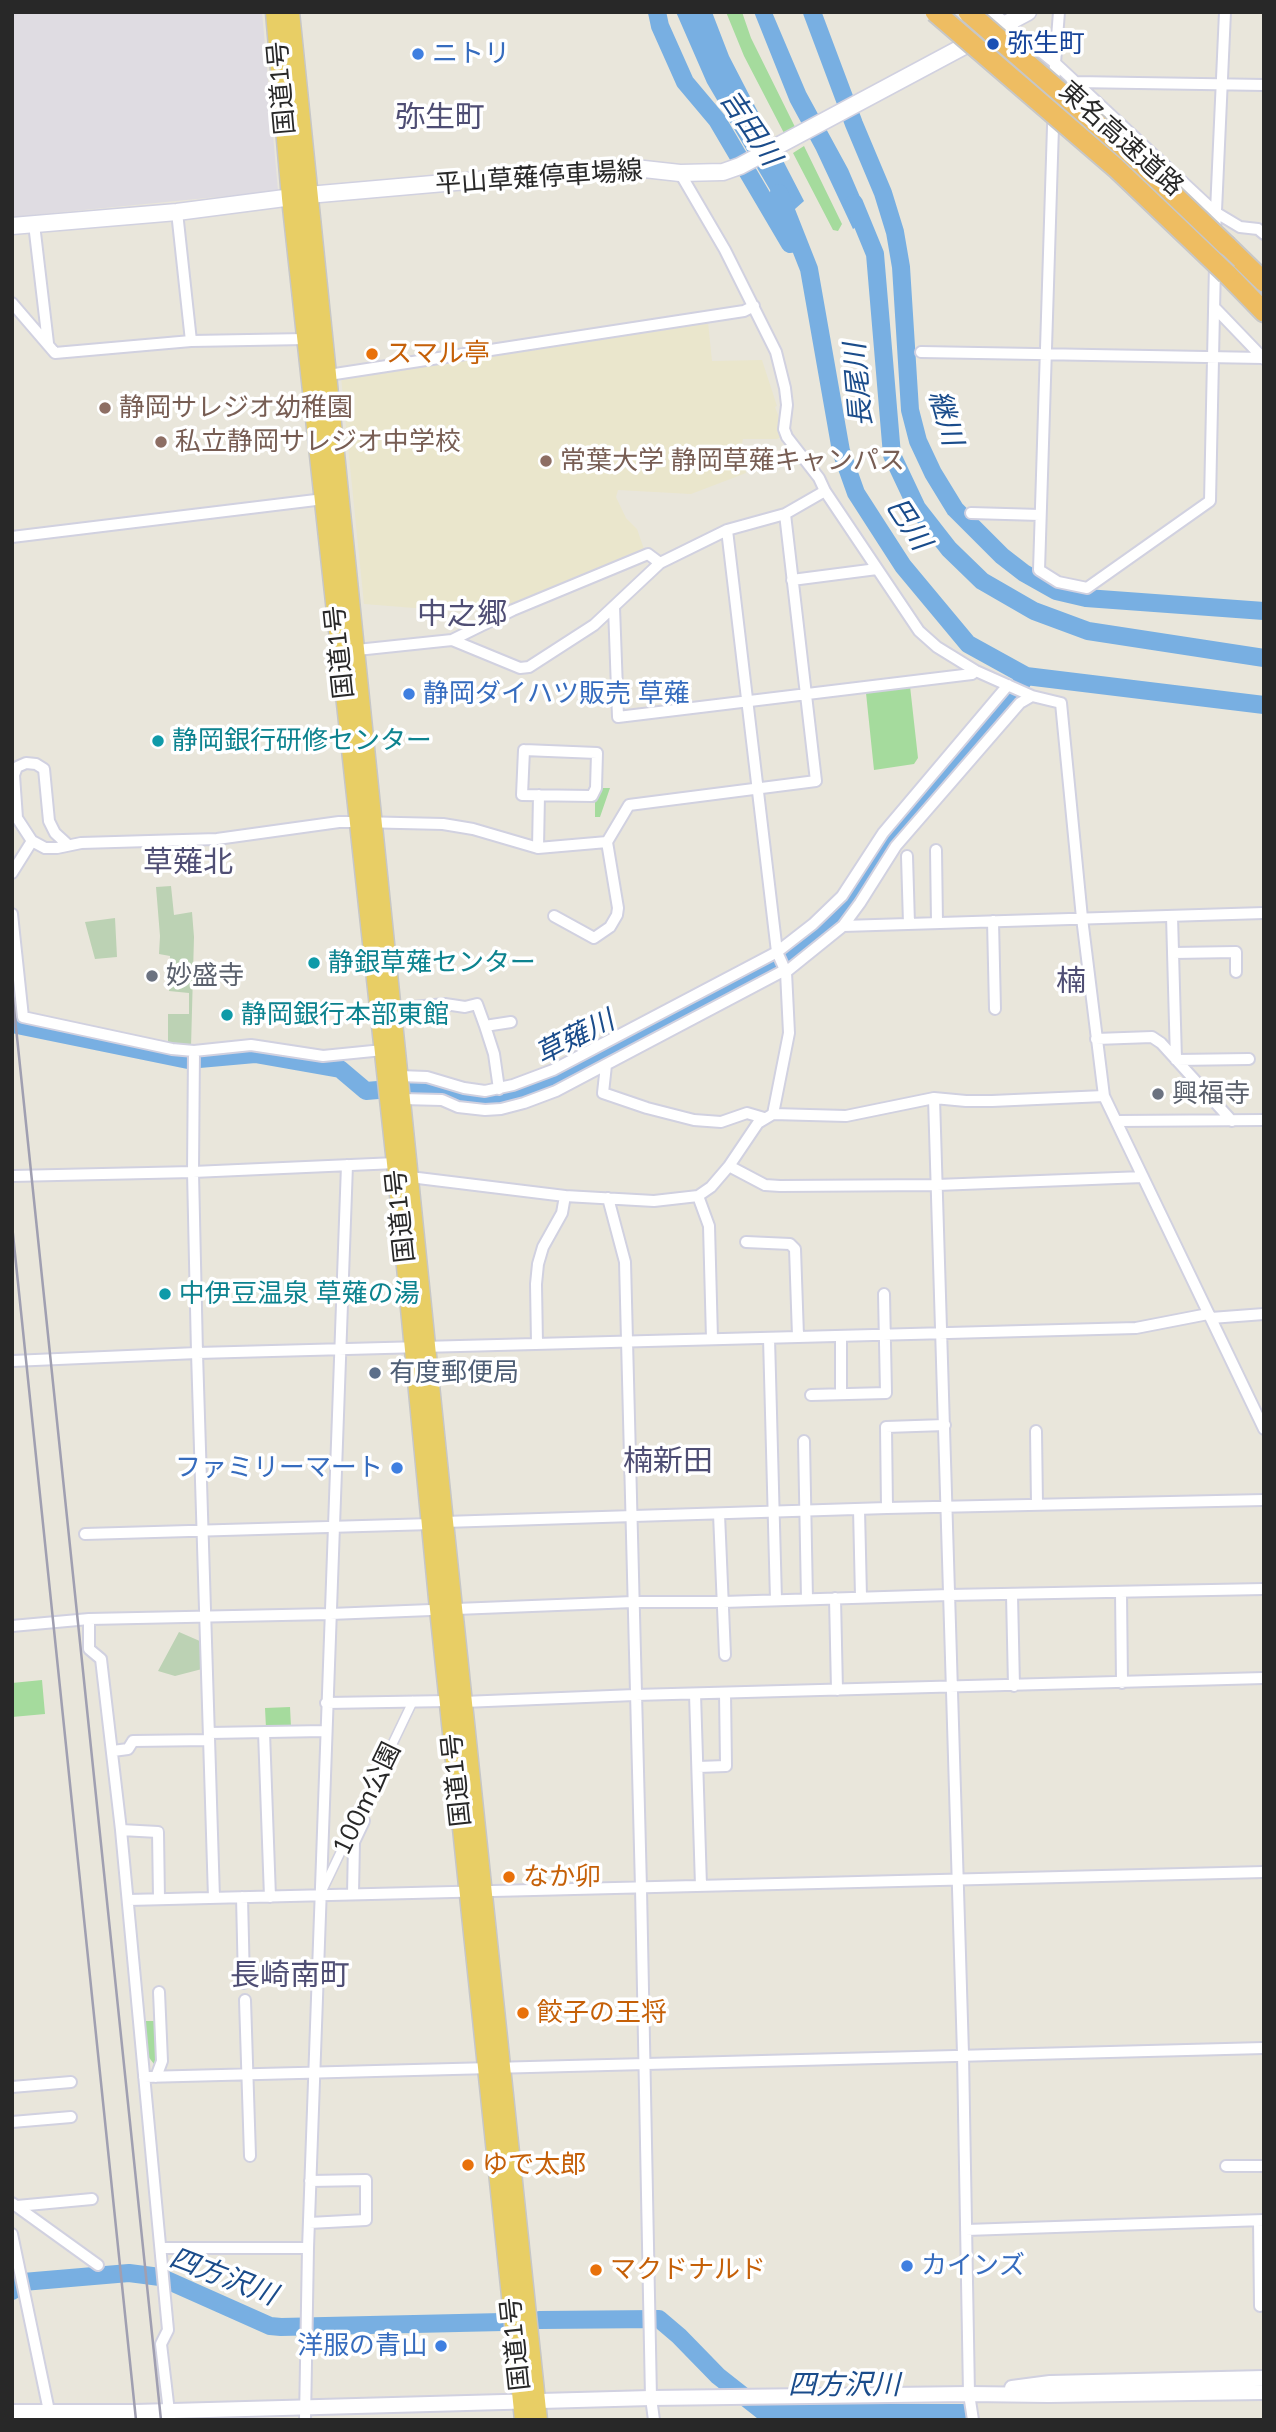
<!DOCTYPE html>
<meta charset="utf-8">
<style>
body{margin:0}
#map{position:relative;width:1276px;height:2432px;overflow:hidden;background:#e9e6db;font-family:Mulish,sans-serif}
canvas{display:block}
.frame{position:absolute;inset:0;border:14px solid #282828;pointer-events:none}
</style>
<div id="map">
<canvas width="1276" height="2432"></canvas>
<div class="frame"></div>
</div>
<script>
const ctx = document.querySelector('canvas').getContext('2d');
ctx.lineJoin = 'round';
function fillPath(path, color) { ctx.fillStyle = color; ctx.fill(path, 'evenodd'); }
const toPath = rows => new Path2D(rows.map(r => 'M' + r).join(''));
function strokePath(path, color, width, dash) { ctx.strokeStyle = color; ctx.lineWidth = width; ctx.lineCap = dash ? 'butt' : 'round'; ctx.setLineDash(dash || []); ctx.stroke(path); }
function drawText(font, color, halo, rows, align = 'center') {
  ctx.font = font + ' Mulish,"Noto Sans JP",sans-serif'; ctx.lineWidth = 7; ctx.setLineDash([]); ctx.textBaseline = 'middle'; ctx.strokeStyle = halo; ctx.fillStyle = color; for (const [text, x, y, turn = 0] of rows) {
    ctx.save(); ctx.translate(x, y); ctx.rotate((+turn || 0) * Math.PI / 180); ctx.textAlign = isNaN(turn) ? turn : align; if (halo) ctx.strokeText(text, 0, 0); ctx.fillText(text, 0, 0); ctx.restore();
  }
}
fillPath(toPath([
 [12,12,262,12,278,191,12,217]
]), '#dfdce2');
fillPath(toPath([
 [708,322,712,361,762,360,777,406,775,407,782,425,783,436,777,439,743,439,741,449,746,473,691,494,618,490,616,497,626,518,637,529,645,552,516,608,496,605,427,609,364,604,341,377]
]), '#eae6cc');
fillPath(toPath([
 [726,12,742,12,751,38,796,129,785,135,744,56],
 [804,146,842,224,838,231,833,230,793,153],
 [910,686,918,758,914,764,874,770,866,693],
 [601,788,610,788,600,817,595,817,595,801],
 [42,1680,45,1714,12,1717,12,1683],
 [290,1707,291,1727,266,1728,265,1708],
 [144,2021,157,2021,158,2058,154,2064,147,2055]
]), '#a5db9d');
fillPath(toPath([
 [171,886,174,915,192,912,194,937,191,1047,168,1045,168,1014,189,1014,189,993,169,991,170,956,159,954,160,936,156,887],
 [115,918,117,957,95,959,85,922],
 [179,1632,202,1642,202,1669,175,1676,158,1671]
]), '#bcd2b4');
fillPath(toPath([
 [676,12,712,12,729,56,804,201,786,217,707,83],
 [754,12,772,12,806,92,848,169,869,218,853,229,816,150,790,102]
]), '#78afe2');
strokePath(toPath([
 [958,2058,960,2170]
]), '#78afe2', 2.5);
strokePath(toPath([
 [657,12,660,26,685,82,717,120,790,244],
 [812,12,854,124,883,193,895,232,901,267,910,410,918,441,933,473,955,509,1002,556,1024,573,1056,591,1086,598,1264,611],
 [779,193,809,269,841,451,856,493,903,566,968,644,1026,676,1264,705],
 [854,203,875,254,892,455,917,508,949,549,982,581,1034,611,1088,631,1264,658],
 [12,1024,188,1060,255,1054,340,1069,366,1091,414,1087,440,1090,472,1099,491,1100,505,1098,534,1089,557,1079,757,974,792,954,827,925,835,917,890,835,961,764,995,723,1026,676],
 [12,2291,23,2282,129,2273,160,2277,270,2326,281,2327,503,2322],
 [539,2320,659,2319,679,2336,718,2376,765,2413,967,2413,968,2420]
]), '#78afe2', 18);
const pedestrian = toPath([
 [322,1891,413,1701]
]);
const minor = toPath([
 [992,12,1055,63,1215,212,1240,227,1258,229,1264,234],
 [1059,12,1055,63,1039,570,1058,582,1087,588,1210,501,1215,264],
 [1075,82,1264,85],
 [680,173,725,250,776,352,785,388,787,405,784,429,787,437,819,478,825,491,919,631,937,647,976,671,1032,696,1061,703,1082,918,1104,1096,1264,1429],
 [177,212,191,341],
 [34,224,48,343],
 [1215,233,1225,12],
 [12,303,55,353,191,341,306,339],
 [1216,309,1264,359],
 [921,352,1263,358],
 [322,376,744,311,754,306],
 [971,513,1040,515],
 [727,530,777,952,786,972,789,1033,773,1114],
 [12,537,324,499],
 [792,580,877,569],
 [614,607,618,717,972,674,976,671],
 [452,640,513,610,648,554,660,563],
 [357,650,452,640,520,668,529,667,594,625,660,563,727,530,785,514,825,491],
 [524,750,597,753,596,788,592,796,522,795,524,750],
 [67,844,55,833,49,821,44,769,36,764,26,763,17,767,14,775,17,818,32,841,45,848,57,848,81,843,217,839,339,822,358,822,443,824,473,829,538,848,607,842,629,805,816,781,785,514],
 [538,848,539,795],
 [936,850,937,923],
 [907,856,909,924],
 [12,873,32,841],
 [12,914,23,1017,172,1049,194,1051,251,1045,323,1056,383,1050],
 [554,916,594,938,610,927,617,915,618,908,607,842],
 [1172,916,1176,1060,1249,1059],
 [993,921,995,1009],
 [843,926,860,903,896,846,1020,703,1032,696],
 [1173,953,1236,952,1236,972],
 [786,972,843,926,1264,913],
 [392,1009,445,1004,465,1007,477,1004,485,1026,511,1022],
 [485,1026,494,1054,499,1089],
 [1096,1039,1152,1037,1161,1043,1232,1121],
 [194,1051,193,1172,197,1353,214,1898],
 [606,1065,603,1093,647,1108,694,1120,721,1122,747,1113,764,1118],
 [399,1076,427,1077,464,1088,485,1091,513,1085,553,1070,777,952,813,924,842,896,883,833,1008,685],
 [934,1098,963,2054,969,2394,973,2420],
 [402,1099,442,1100,458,1107,485,1110,501,1109,524,1103,556,1091,785,970],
 [1116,1121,1264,1120],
 [729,1166,765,1185,780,1186,937,1185,1143,1177],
 [12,1176,193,1172,396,1163,410,1177,565,1196,654,1201,698,1196,711,1187,729,1166,758,1123,773,1114,846,1116,934,1098,966,1101,992,1101,1104,1096],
 [698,1196,709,1226,712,1339],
 [608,1198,625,1262,641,1888,651,2398,654,2420],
 [746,1242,790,1244,795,1249,798,1336],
 [1211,1318,1264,1314],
 [769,1338,776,1600],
 [537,1344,536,1284,538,1264,543,1247,562,1213,565,1196],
 [12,1361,197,1353,1136,1328,1208,1314],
 [841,1394,841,1336],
 [811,1395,886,1393,884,1294],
 [1036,1431,1037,1505],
 [804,1441,807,1599],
 [887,1508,886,1427,945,1425],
 [859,1509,861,1597],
 [719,1514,725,1655],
 [444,1522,887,1508,1264,1500],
 [85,1534,432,1524],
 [1121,1592,1122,1683],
 [1012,1595,1014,1686],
 [835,1598,837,1690],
 [89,1619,89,1649,101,1659,121,1830,168,2330,161,2344,170,2420],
 [12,1626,89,1619,330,1614,633,1602,723,1602,949,1595,1264,1589],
 [695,1694,701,1886],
 [463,1702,635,1695,1264,1678],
 [326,1703,449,1701],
 [264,1732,270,1897],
 [209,1733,325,1731],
 [113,1751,128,1749,133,1741,209,1740],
 [698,1767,726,1766,725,1693],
 [121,1830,158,1832,159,1899],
 [353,1894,354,1842,364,1821],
 [242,1897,244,1983],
 [128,1900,1264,1872],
 [245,2000,250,2156],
 [144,2077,1264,2048],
 [156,2077,162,2061,159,1992],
 [12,2087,71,2082],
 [12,2122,71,2117],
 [1226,2166,1264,2166],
 [12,2203,98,2265],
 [17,2206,92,2199],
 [1259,2221,1260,2306],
 [309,2223,366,2220,366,2180,310,2181],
 [966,2230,1264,2220],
 [12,2234,49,2411,49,2420],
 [161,2248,308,2248],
 [305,2420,308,2248,347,1165]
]);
const tertiary = toPath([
 [1012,2388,1050,2383,1264,2378],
 [12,2412,135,2412,651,2398,969,2394,1049,2395,1264,2392]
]);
const secondary = toPath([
 [12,226,177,212,308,195,626,167,680,173,723,172,740,166,1028,12]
]);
const trunk = toPath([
 [275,12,291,198,396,1163,439,1609,524,2420],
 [290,12,444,1522,538,2420]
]);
const motorway = toPath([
 [1227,246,1264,282],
 [1227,274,1264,312]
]);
strokePath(pedestrian, '#d1d1e0', 11);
strokePath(minor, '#d1d1e0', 14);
strokePath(tertiary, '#d1d1e0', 18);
strokePath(secondary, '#d1d1e0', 19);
strokePath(trunk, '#c7c7c7', 21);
strokePath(motorway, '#c7c7c7', 23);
strokePath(pedestrian, '#fff', 8);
strokePath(minor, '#fff', 10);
strokePath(tertiary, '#fff', 14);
strokePath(secondary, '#fff', 16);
strokePath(trunk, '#e8ce65', 18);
strokePath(motorway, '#eebd62', 19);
strokePath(toPath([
 [12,989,161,2420],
 [12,1225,136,2420]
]), '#a09fb1', 2.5);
const motorwayBridge = toPath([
 [935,12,1116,168,1227,274],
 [968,12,1129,152,1227,246]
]);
strokePath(motorwayBridge, '#c7c7c7', 23, []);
strokePath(motorwayBridge, '#eebd62', 19);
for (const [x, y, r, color] of [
 [993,44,7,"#1a4fb4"],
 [418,54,7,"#3f7fe0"],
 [372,354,7,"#e8710a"],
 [105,408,7,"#8d6e63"],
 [161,442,7,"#8d6e63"],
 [546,461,7,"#8d6e63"],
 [409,694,7,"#3f7fe0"],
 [158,741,7,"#0f9aa8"],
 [314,963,7,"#0f9aa8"],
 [152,976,7,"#6b7280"],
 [227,1015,7,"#0f9aa8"],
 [1158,1094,7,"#6b7280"],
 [165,1294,7,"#0f9aa8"],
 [375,1373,7,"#5c6f8a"],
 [397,1468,7,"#3f7fe0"],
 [509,1877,7,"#e8710a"],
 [523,2013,7,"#e8710a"],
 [468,2165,7,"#e8710a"],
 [907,2266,7,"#3f7fe0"],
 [596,2270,7,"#e8710a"],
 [441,2346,7,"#3f7fe0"]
]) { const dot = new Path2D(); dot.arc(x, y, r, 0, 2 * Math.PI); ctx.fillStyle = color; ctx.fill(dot); strokePath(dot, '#fff', 2.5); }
drawText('26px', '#164399', '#fff', [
 ["弥生町",1007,44]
], 'left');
drawText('26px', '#366cbe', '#fff', [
 ["ニトリ",432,54],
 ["静岡ダイハツ販売 草薙",423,694],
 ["ファミリーマート",383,1468,"right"],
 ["カインズ",921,2266],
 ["洋服の青山",427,2346,"right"]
], 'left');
drawText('26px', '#282828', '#fff', [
 ["国道1号",282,88,-95],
 ["東名高速道路",1121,139,42],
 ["平山草薙停車場線",539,178,-4],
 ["国道1号",340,652,-96],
 ["国道1号",401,1216,-96],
 ["国道1号",457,1780,-96],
 ["100m公園",367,1799,-64],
 ["国道1号",516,2344,-96]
]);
drawText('26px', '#c56008', '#fff', [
 ["スマル亭",386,354],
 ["なか卯",523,1877],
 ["餃子の王将",537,2013],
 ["ゆで太郎",482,2165],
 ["マクドナルド",610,2270]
], 'left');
drawText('26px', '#785e54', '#fff', [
 ["静岡サレジオ幼稚園",119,408],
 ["私立静岡サレジオ中学校",175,442],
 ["常葉大学 静岡草薙キャンパス",560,461]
], 'left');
drawText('26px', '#0d838f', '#fff', [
 ["静岡銀行研修センター",172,741],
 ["静銀草薙センター",328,963],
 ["静岡銀行本部東館",241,1015],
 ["中伊豆温泉 草薙の湯",179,1294]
], 'left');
drawText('26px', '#5b616d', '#fff', [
 ["妙盛寺",166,976],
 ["興福寺",1172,1094]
], 'left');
drawText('26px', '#4e5e75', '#fff', [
 ["有度郵便局",389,1373]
], 'left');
drawText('italic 28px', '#1a4c8b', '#fff', [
 ["吉田川",750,128,56],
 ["長尾川",859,385,-95],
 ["継川",945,418,74],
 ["巴川",908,524,57],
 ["草薙川",575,1038,-27],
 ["四方沢川",223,2277,21],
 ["四方沢川",844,2386]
]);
drawText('30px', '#4f4e74', '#fff', [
 ["弥生町",440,118],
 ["中之郷",462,615],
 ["草薙北",188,863],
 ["楠",1071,982],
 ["楠新田",668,1462],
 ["長崎南町",290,1976]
]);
</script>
